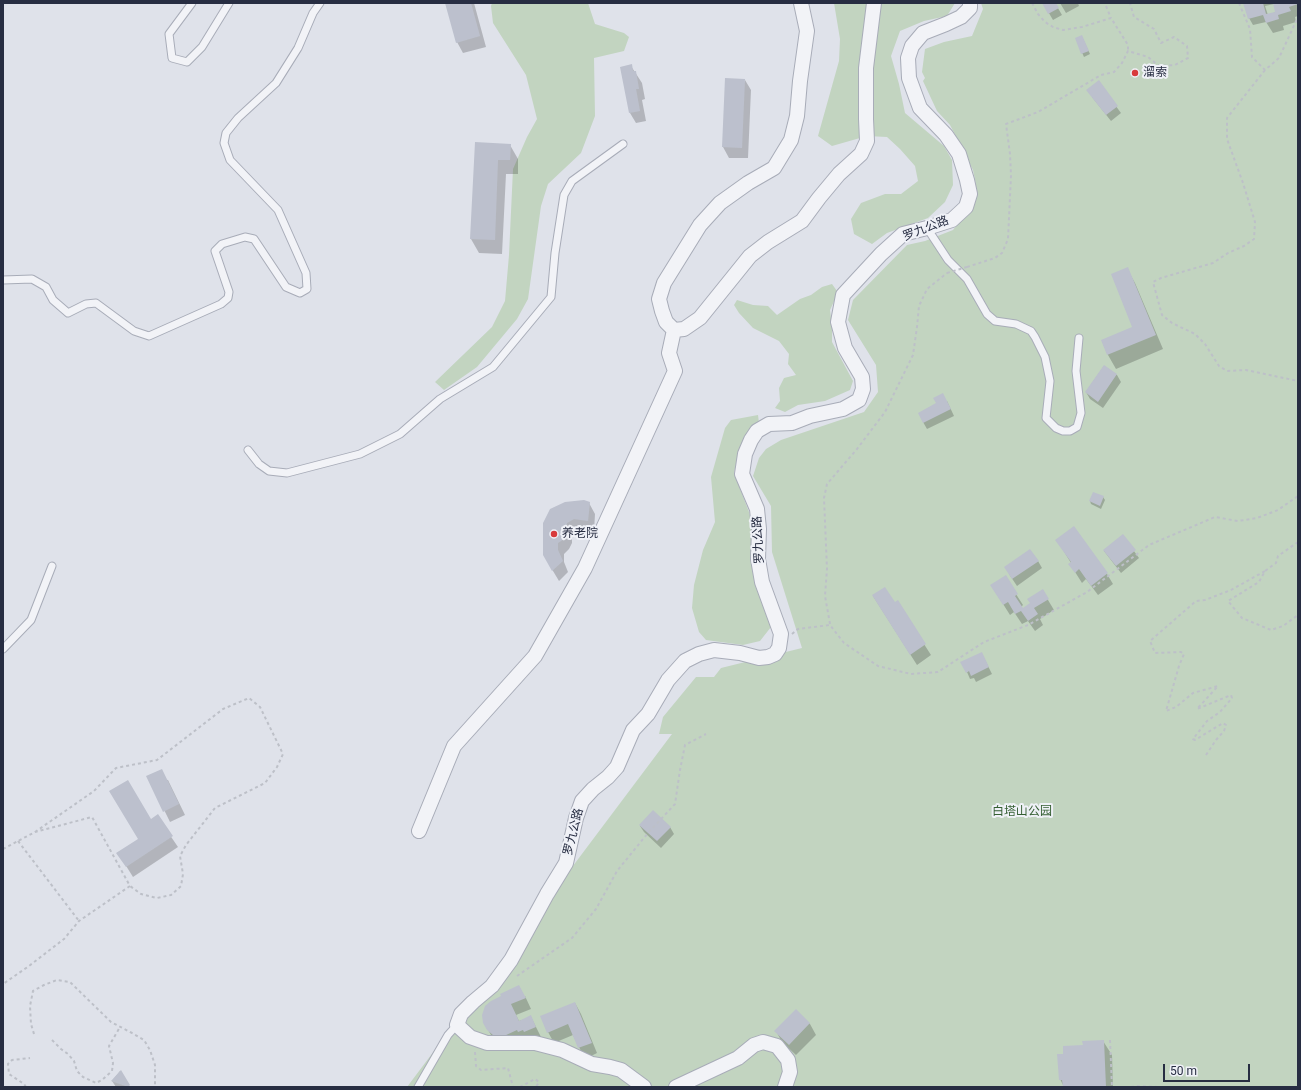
<!DOCTYPE html>
<meta charset="utf-8">
<style>
body{margin:0}
#map{position:relative;width:1301px;height:1090px;overflow:hidden;background:#dfe2ea;font-family:Roboto,sans-serif}
canvas{display:block}
.frame{position:absolute;inset:0;border:4px solid #272d42;pointer-events:none}
.scale{position:absolute;left:1163px;top:1064px;width:87px;height:18px;box-sizing:border-box;border:2px solid #272d42;border-top:0;padding-left:5px;font-size:12px;line-height:14px;white-space:nowrap;color:#272d42;-webkit-text-stroke:3px #eff1f7;paint-order:stroke}
</style>
<div id="map">
<canvas width="1301" height="1090"></canvas>
<div class="frame"></div>
<div class="scale">50 m</div>
</div>
<script>
const ctx = document.querySelector('canvas').getContext('2d');
ctx.lineJoin = 'round';
function fillPath(path, color) { ctx.fillStyle = color; ctx.fill(path, 'evenodd'); }
const toPath = rows => new Path2D(rows.map(r => 'M' + r).join(''));
function strokePath(path, color, width, dash) { ctx.strokeStyle = color; ctx.lineWidth = width; ctx.lineCap = dash ? 'butt' : 'round'; ctx.setLineDash(dash || []); ctx.stroke(path); }
function drawText(font, color, halo, rows, align = 'center') {
  ctx.font = font + ' Roboto,"Noto Sans SC",sans-serif'; ctx.lineWidth = 4; ctx.setLineDash([]); ctx.textBaseline = 'middle'; ctx.strokeStyle = halo; ctx.fillStyle = color; for (const [text, x, y, turn = 0] of rows) {
    ctx.save(); ctx.translate(x, y); ctx.rotate((+turn || 0) * Math.PI / 180); ctx.textAlign = isNaN(turn) ? turn : align; if (halo) ctx.strokeText(text, 0, 0); ctx.fillText(text, 0, 0); ctx.restore();
  }
}
fillPath(toPath([
 [492,3,588,3,595,24,624,33,629,37,624,51,594,58,595,116,581,153,548,184,541,206,528,299,517,319,477,367,444,390,435,382,492,327,505,301,509,255,513,169,527,137,537,119,526,75,493,23,491,6],
 [834,3,955,3,947,16,924,21,900,31,891,56,899,84,905,113,944,146,952,160,953,185,945,202,928,218,887,233,872,244,854,234,851,219,861,203,885,194,901,194,918,181,915,166,900,149,887,137,867,136,832,146,818,136,839,61,840,39],
 [981,3,1298,3,1298,1087,407,1087,672,734,659,734,663,717,696,677,714,677,721,668,802,648,772,552,771,506,753,476,759,458,766,449,781,440,864,412,878,392,876,365,848,320,853,300,907,245,925,241,953,230,972,205,976,185,973,170,950,125,937,111,923,81,925,78,922,72,925,49,944,42,972,36,983,9],
 [832,284,837,291,836,297,830,310,832,326,832,342,853,381,850,390,825,401,798,405,785,412,775,408,780,401,779,388,784,378,796,375,788,364,789,354,779,341,753,328,739,313,734,305,737,300,753,305,768,306,777,315,800,299,811,295,822,287],
 [758,415,759,423,744,439,738,455,734,473,749,512,754,532,764,605,771,627,760,641,743,645,706,640,699,632,692,608,694,585,703,550,715,522,711,477,725,428,731,420]
]), '#c2d4c0');
fillPath(toPath([
 [446,3,474,3,486,47,463,53,457,42],
 [1043,3,1055,3,1062,15,1053,20],
 [1060,3,1078,3,1079,6,1066,13],
 [1244,3,1298,3,1298,16,1295,17,1296,22,1283,26,1284,30,1273,33,1266,22,1253,25,1249,18],
 [1274,4,1276,12,1268,15,1265,6],
 [1076,39,1083,39,1090,54,1084,57],
 [631,66,642,83,645,99,642,100,646,121,636,123,630,113],
 [745,80,751,90,748,158,729,158,723,147],
 [1098,82,1121,113,1111,121,1092,97],
 [476,143,510,145,518,159,518,174,506,174,502,254,479,253,471,239],
 [1127,269,1135,283,1163,349,1116,369,1108,355,1102,341,1134,328],
 [1104,366,1117,375,1121,382,1103,408,1090,399,1086,392],
 [947,401,954,416,927,429,923,422],
 [1103,497,1105,500,1101,509,1091,504,1090,501],
 [589,503,595,514,594,532,580,529,572,534,572,543,569,549,564,554,564,562,568,572,559,581,550,566,544,523],
 [1074,528,1107,574,1113,584,1098,595,1086,579,1082,583,1070,564,1071,563,1057,540],
 [1123,536,1139,558,1121,573,1104,551],
 [1038,561,1042,568,1017,586,1009,574],
 [1005,577,1023,605,1021,607,1023,609,1031,604,1042,590,1054,610,1040,619,1043,625,1035,631,1028,621,1022,624,1014,612,1010,615,998,596],
 [873,596,894,604,897,602,931,655,917,665],
 [985,660,992,674,976,682,974,678,970,679,967,672],
 [148,777,168,780,185,815,170,822],
 [157,816,178,847,133,877,118,853,139,839,151,821],
 [640,826,670,827,674,834,661,848,644,832],
 [525,996,531,1009,516,1015,519,1021,531,1017,541,1037,494,1040,484,1023,483,1015],
 [575,1003,581,1014,597,1053,585,1059,573,1035,554,1043,548,1032],
 [796,1010,810,1024,816,1035,796,1055,782,1042,776,1031],
 [1103,1041,1112,1055,1113,1087,1078,1087,1088,1086,1088,1084,1066,1086,1066,1087,1064,1087,1060,1079,1064,1054,1084,1046],
 [120,1071,130,1087,116,1087,112,1081]
]), '#0003');
fillPath(toPath([
 [445,3,471,3,480,36,456,43],
 [1042,3,1056,3,1059,8,1048,14],
 [1243,3,1263,3,1266,14,1275,12,1273,3,1298,3,1298,4,1289,7,1291,11,1278,15,1279,19,1266,23,1263,15,1248,19],
 [1082,35,1089,51,1081,54,1075,38],
 [632,64,633,71,636,71,639,89,636,89,640,111,629,113,620,67],
 [725,78,745,79,742,148,722,147],
 [1099,80,1118,106,1106,115,1086,90],
 [475,142,511,144,510,160,498,160,495,240,470,239],
 [1128,267,1156,335,1107,355,1101,340,1132,327,1111,274],
 [1104,365,1117,374,1098,402,1085,392],
 [943,393,951,409,923,423,918,413,936,403,933,398],
 [1093,492,1104,496,1100,506,1089,501],
 [584,500,590,502,588,521,574,519,567,523,566,532,564,539,558,543,558,550,563,561,552,571,543,555,543,523,550,509,565,502],
 [1074,526,1108,573,1091,586,1079,569,1075,573,1068,564,1071,562,1055,540],
 [1123,534,1136,550,1116,566,1103,550],
 [1030,549,1039,561,1012,579,1004,567],
 [1006,575,1018,594,1015,596,1023,608,1030,603,1027,599,1043,589,1049,599,1034,608,1038,614,1028,621,1021,611,1015,614,1008,602,1003,605,990,585],
 [885,587,895,602,898,600,926,644,910,655,872,595],
 [982,652,989,667,971,676,969,671,966,673,960,662],
 [162,769,179,804,163,812,146,776],
 [128,780,151,819,158,814,173,836,126,867,116,853,138,839,109,791],
 [653,810,671,827,657,841,639,825],
 [519,985,526,998,511,1004,519,1021,531,1015,536,1027,524,1032,523,1030,518,1032,517,1030,504,1036,493,1035,487,1030,483,1023,482,1015,485,1006,491,1001,501,996,500,994],
 [575,1002,592,1043,578,1048,568,1024,547,1033,540,1016],
 [796,1009,810,1023,789,1045,774,1031],
 [1104,1040,1106,1087,1083,1087,1083,1086,1063,1087,1062,1080,1059,1080,1057,1054,1063,1054,1063,1046,1083,1045,1082,1041],
 [121,1070,130,1085,128,1087,111,1081]
]), '#bcc0cd');
const lane = toPath([
 [192,3,169,34,172,58,187,62,202,47,229,3],
 [927,228,948,260,967,279,987,314,995,321,1016,324,1031,331,1035,337,1045,357,1050,381,1046,418,1056,428,1063,431,1070,431,1077,427,1081,413,1076,371,1079,338],
 [3,280,32,279,46,287,53,300,68,313,86,304,96,303,134,331,149,336,221,304,228,298,229,292,215,251,222,244,245,237,254,239,286,287,300,293,307,289,306,273,278,210,230,160,224,143,226,133,238,118,276,83,298,48,313,13,320,3],
 [248,450,259,464,269,471,287,473,360,454,400,434,440,399,493,367,551,297,555,253,564,195,572,181,623,144],
 [3,649,31,620,52,566],
 [418,1087,448,1035,457,1025]
]);
const street = toPath([
 [801,3,807,31,800,81,797,116,791,140,774,168,748,183,720,203,700,225,664,283,659,299,662,311,666,322,674,330,684,329,700,318,750,256,768,242,802,221,819,198,839,174,861,154,867,141,866,119,866,68,874,3],
 [419,831,454,746,535,656,585,568,675,371,669,353,674,330],
 [644,1087,621,1070,610,1067,592,1064,562,1050,535,1043,487,1043,470,1037,457,1025,461,1014,473,1002,492,986,511,960,547,894,566,863,576,818,582,801,593,789,608,777,617,767,633,730,648,714,668,680,685,661,699,654,714,650,740,653,759,658,768,657,775,654,779,648,781,634,762,582,758,559,759,529,757,509,742,474,745,454,751,440,757,431,769,424,792,423,810,416,843,409,859,400,863,389,862,377,845,348,838,322,843,295,881,254,903,234,927,228,952,220,966,207,970,194,967,180,959,154,946,135,920,108,909,78,908,58,912,46,923,33,946,24,961,17,970,8,970,3],
 [676,1087,738,1058,754,1045,763,1042,777,1046,788,1060,790,1072,785,1087]
]);
strokePath(lane, '#a8acb8', 9);
strokePath(street, '#a8acb8', 16);
strokePath(toPath([
 [1032,3,1038,14,1045,22,1053,27,1063,30,1082,27,1111,18,1128,45,1128,51],
 [1239,3,1250,29,1252,57,1265,70,1279,58,1298,17],
 [1267,3,1268,3],
 [1106,6,1111,18],
 [1265,70,1227,118,1227,139,1243,183,1255,222,1254,239,1244,246,1228,253,1213,263,1161,278,1153,282,1162,315,1172,323,1195,334,1205,344,1219,366,1227,371,1246,370,1298,381],
 [967,267,995,258,1002,253,1008,239,1011,175,1010,154,1006,124,1038,112,1101,75,1114,72,1122,63,1128,51,1148,57,1159,66,1175,65,1188,58,1187,46,1174,37,1161,43,1154,29,1134,17,1130,3],
 [1298,542,1278,556,1276,563,1265,571,1259,582,1228,601,1242,618,1271,630,1283,626,1298,615],
 [830,624,825,596,827,569,824,498,827,484,857,449,885,412,913,355,917,327,919,306,927,289,947,273],
 [792,634,798,629,830,625,844,643,878,666,911,674,938,672,984,642,1028,625,1087,592,1149,545,1215,517,1238,521,1257,518,1278,510,1298,496],
 [1206,755,1216,740,1224,731,1226,725,1223,723,1195,740,1193,739,1207,721,1220,712,1232,698,1231,695,1197,709,1218,686,1193,693,1176,707,1166,711,1179,666,1184,654,1181,652,1155,653,1150,641,1196,601,1205,600,1231,590,1265,571],
 [35,832,94,791,116,768,157,760,223,709,249,698,260,707,283,754,277,767,265,783,215,808,186,845,180,856,183,874,181,886,171,895,157,898,141,894,130,886],
 [18,841,79,921],
 [3,849,35,832,92,817,130,886,79,921,64,939,29,966,3,984],
 [517,976,572,938,596,909,617,871,648,833,675,804,680,770,685,745,706,734],
 [34,1034,31,1024,30,1006,33,991,44,985,57,980,70,982,111,1022,132,1033,144,1040,150,1050,155,1065,155,1087],
 [52,1040,61,1049,68,1054,74,1061,77,1071,83,1077,96,1083,102,1080,112,1071,113,1063,109,1046,120,1027],
 [1110,1040,1112,1087],
 [475,1052,476,1066,481,1070,508,1068,513,1087],
 [26,1087,24,1084,9,1074,8,1064,12,1060,30,1058],
 [520,1087,535,1079,539,1082,536,1087],
 [1131,1087,1137,1086,1160,1087]
]), '#bdc0c8', 2, [3, 3]);
strokePath(lane, '#f2f3f7', 7);
strokePath(street, '#f2f3f7', 14);
strokePath(toPath([
 [947,273,967,267]
]), '#bdc0c8', 2, [3, 3]);
for (const [x, y, r, color] of [
 [1135,73,4,"#d83a3c"],
 [554,534,4,"#d83a3c"]
]) { const dot = new Path2D(); dot.arc(x, y, r, 0, 2 * Math.PI); ctx.fillStyle = color; ctx.fill(dot); strokePath(dot, '#eff1f7', 1.5); }
drawText('12px', '#272d42', '#eff1f7', [
 ["溜索",1143,73],
 ["养老院",562,534]
], 'left');
drawText('12px', '#272d42', '#eff1f7', [
 ["罗九公路",926,229,-21],
 ["罗九公路",759,540,-93],
 ["罗九公路",574,832,-76]
]);
drawText('12px', '#355f33', '#eff1f7', [
 ["白塔山公园",1022,812]
]);
</script>
